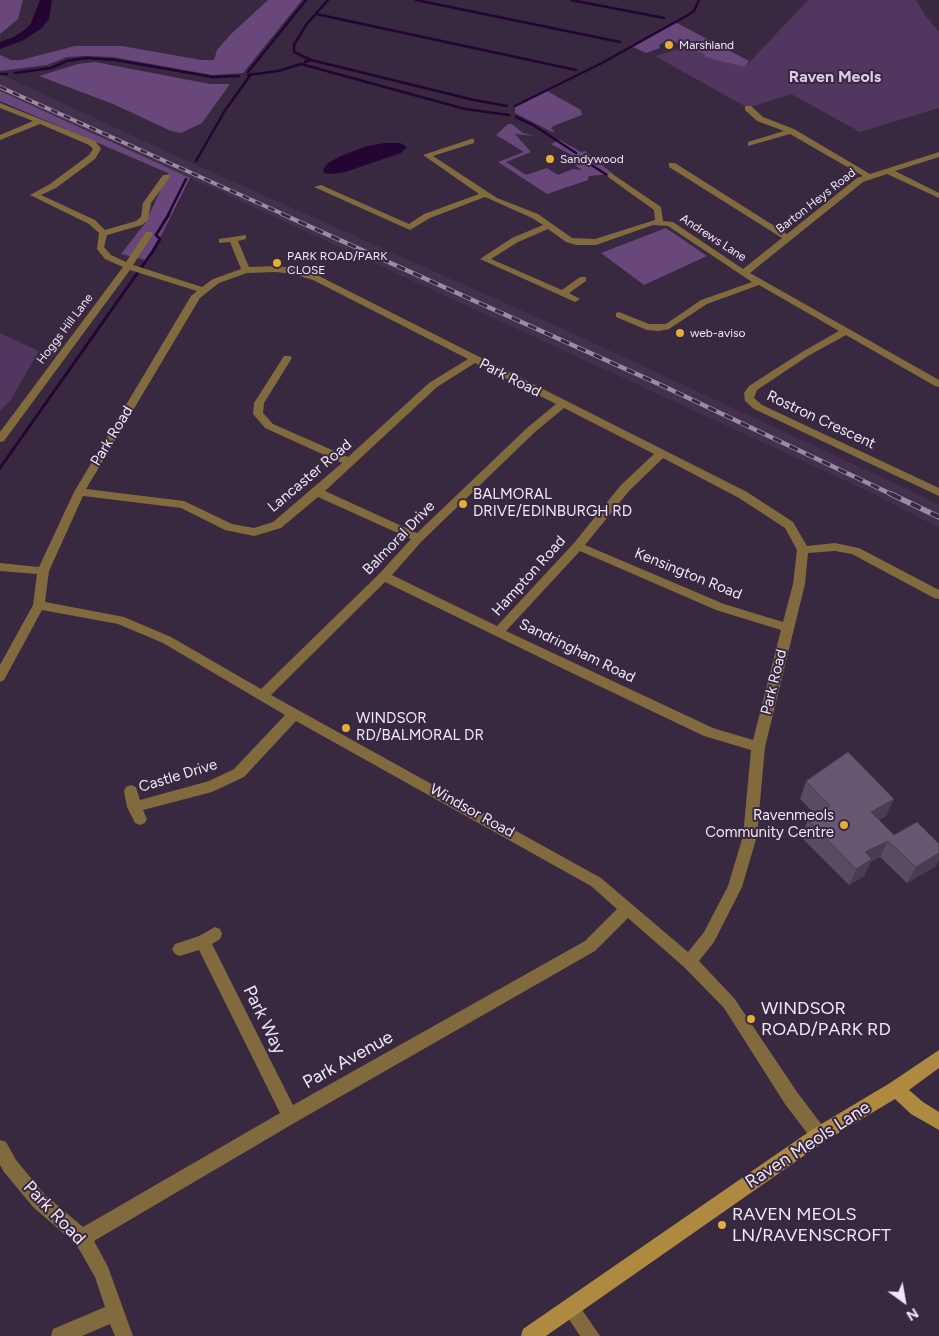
<!DOCTYPE html>
<style>
body{margin:0}
#map{position:relative;width:939px;height:1336px;overflow:hidden;background:#382840;font-family:Figtree,sans-serif}
canvas{display:block}
.north{position:absolute;left:879px;top:1276px;width:50px;height:50px;-webkit-text-stroke:4px #382840;paint-order:stroke;rotate:148deg;font-size:14px;font-weight:700;line-height:20px;text-align:center;color:#f0e6f6}
.north::after{content:'';display:block;margin:auto;width:18px;height:22px;background:#f0e6f6;clip-path:polygon(50% 0,100% 100%,50% 72%,0 100%)}
</style>
<div id="map">
<canvas width="939" height="1336"></canvas>
<div class="north">N</div>
</div>
<script>
const ctx = document.querySelector('canvas').getContext('2d');
ctx.lineJoin = 'round';
function fillPath(path, color) { ctx.fillStyle = color; ctx.fill(path, 'evenodd'); }
const toPath = rows => new Path2D(rows.map(r => 'M' + r).join(''));
function strokePath(path, color, width, dash) { ctx.strokeStyle = color; ctx.lineWidth = width; ctx.lineCap = dash ? 'butt' : 'round'; ctx.setLineDash(dash || []); ctx.stroke(path); }
function drawText(font, color, halo, rows, align = 'center') {
  ctx.font = font + ' Figtree,sans-serif'; ctx.lineWidth = 4; ctx.setLineDash([]); ctx.textBaseline = 'middle'; ctx.strokeStyle = halo; ctx.fillStyle = color; for (const [text, x, y, turn = 0] of rows) {
    ctx.save(); ctx.translate(x, y); ctx.rotate((+turn || 0) * Math.PI / 180); ctx.textAlign = isNaN(turn) ? turn : align; if (halo) ctx.strokeText(text, 0, 0); ctx.fillText(text, 0, 0); ctx.restore();
  }
}
fillPath(toPath([
 [0,74,187,161,559,327,907,489,939,505,939,528,872,493,190,178,169,173,0,97]
]), '#43304d');
fillPath(toPath([
 [808,0,916,0,925,15,939,32,939,108,860,132,791,94,748,108,655,56,686,47,705,54,705,57,745,67],
 [0,333,39,351,10,401,0,411]
]), '#51365f');
fillPath(toPath([
 [0,0,23,0,18,19,0,34],
 [268,0,302,0,243,73,212,75,113,57,86,56,67,57,47,65,0,71,0,55,11,60,21,60,75,46,122,46,201,60,214,60,217,50,230,35],
 [675,22,749,61,745,67,720,61,705,57,704,54,673,41,660,44,659,46,660,48,646,53,631,46],
 [95,62,210,84,230,84,202,123,181,133,171,131,113,104,39,76,78,64],
 [0,91,190,178,159,240,145,260,121,254,146,222,168,173,0,101],
 [547,91,581,110,582,115,553,126,551,129,555,131,552,132,515,113,515,107,519,103],
 [508,124,512,124,523,133,535,136,515,134,531,152,506,162,526,175,547,168,558,175,573,169,582,170,573,164,577,158,551,144,560,140,581,152,585,151,613,174,589,176,588,180,547,194,498,162,524,152,496,135],
 [666,228,707,256,644,285,601,253]
]), '#68477a');
fillPath(toPath([
 [40,0,52,0,49,19,42,28,24,40,0,49,0,42,14,37,27,28,31,23],
 [385,143,400,143,407,147,401,153,345,172,330,174,324,173,323,170,328,163,341,156,367,146]
]), '#240432');
strokePath(toPath([
 [416,0,620,42],
 [571,0,664,18],
 [316,14,576,70],
 [311,60,474,100,507,106],
 [305,62,311,60,294,52,294,45,306,25,328,0],
 [248,72,306,0],
 [15,73,51,68,67,61,86,58,115,60,213,77,239,76],
 [0,74,7,74],
 [248,75,278,71,301,64,465,109,509,115],
 [515,106,602,63,688,15,694,11,699,0],
 [516,117,533,125,576,153],
 [579,157,610,177],
 [196,161,224,112,251,74],
 [168,215,186,179]
]), '#240432', 2.5);
strokePath(toPath([
 [0,468,153,251,160,239,156,235,169,214]
]), '#240432', 3);
fillPath(toPath([
 [0,103,95,141,100,147,101,149,95,159,56,188,41,195,95,220,105,230,136,221,141,217,143,203,163,175,169,175,170,177,151,203,148,220,142,225,107,235,104,247,111,255,126,262,146,232,152,232,153,234,133,265,202,287,213,279,241,269,230,242,219,243,219,239,246,235,246,239,238,241,249,267,276,266,294,268,319,276,747,492,793,522,807,546,835,543,859,548,939,590,939,599,934,598,852,554,835,551,808,553,805,584,765,747,757,836,742,887,714,942,699,961,734,998,797,1092,825,1129,827,1135,825,1141,819,1143,813,1141,785,1104,724,1008,684,967,628,918,595,951,296,1122,94,1241,108,1267,133,1336,115,1336,110,1324,82,1336,51,1336,53,1329,105,1307,95,1277,76,1244,33,1207,4,1172,0,1165,0,1140,6,1142,16,1160,45,1195,83,1227,280,1113,199,950,180,956,175,954,172,949,175,944,199,936,215,927,220,929,222,934,220,939,212,944,293,1105,585,941,617,909,591,886,296,721,244,777,212,792,143,810,147,819,145,823,140,825,135,823,127,807,124,791,126,787,131,785,136,787,140,800,209,781,234,769,285,715,163,643,118,624,42,610,4,680,0,682,0,665,33,605,37,574,0,571,0,563,39,567,74,492,191,296,197,291,130,270,4,441,0,442,0,432,123,267,105,259,97,249,99,233,89,224,30,195,50,184,89,155,93,149,89,145,40,124,0,140,0,135,33,121,0,108,0,103],
 [276,272,293,274,313,280,468,359,429,383,348,457,273,424,263,413,264,403,292,358,290,356,284,356,254,403,253,414,265,428,342,463,273,522,254,528,232,524,184,501,86,489,200,298,219,283,247,273,276,272],
 [475,363,556,404,527,428,417,533,325,491,437,387,475,363],
 [564,408,654,454,621,485,574,543,497,626,392,575,422,541,535,432,564,408],
 [663,458,739,498,785,528,797,550,793,584,783,622,724,604,585,545,629,491,663,458],
 [83,496,181,508,225,530,254,536,281,528,318,497,411,539,380,573,261,689,171,637,124,617,45,602,49,571,83,496],
 [580,551,716,610,781,630,753,740,713,728,506,631,580,551],
 [385,582,572,673,704,736,751,750,743,836,728,886,704,932,688,952,601,878,271,695,385,582],
 [745,106,751,106,763,117,794,129,870,174,939,152,939,157,895,171,939,193,939,198,887,174,863,182,750,273,939,380,939,387,935,386,846,335,808,356,757,390,754,398,762,405,939,488,939,496,754,409,745,401,744,393,749,386,802,352,839,331,759,285,707,304,669,329,659,331,647,330,616,317,616,313,619,312,649,324,666,324,701,300,752,282,668,226,653,225,596,245,576,245,566,242,548,229,518,242,491,259,562,290,580,277,586,277,586,281,569,293,580,299,575,302,480,259,512,238,543,225,532,218,485,197,430,218,410,230,314,187,321,185,409,224,424,214,479,194,423,155,471,139,474,139,474,143,433,156,497,198,538,214,572,238,595,239,655,220,654,210,608,177,607,175,611,173,661,207,663,221,673,222,743,269,782,238,669,167,669,163,675,163,787,234,857,178,863,176,790,134,748,146,748,142,784,131,757,121,745,110,745,106],
 [570,1298,576,1301,600,1336,580,1336,561,1307,564,1301,570,1298]
]), '#806a3e');
fillPath(toPath([
 [939,1050,939,1068,909,1090,923,1102,939,1112,939,1130,911,1114,895,1099,825,1141,546,1336,521,1336,523,1329,813,1129,890,1083,939,1050]
]), '#ad8a40');
const railFar2 = toPath([
 [0,87,285,215]
]);
const railFar1 = toPath([
 [282,214,661,385,893,495]
]);
const rail = toPath([
 [891,494,939,517]
]);
strokePath(railFar2, '#9a8da1', 4);
strokePath(railFar1, '#9a8da1', 4.5);
strokePath(rail, '#9a8da1', 5.5);
strokePath(railFar2, '#382840', 2.5, [7]);
strokePath(railFar1, '#382840', 3, [9]);
strokePath(rail, '#382840', 4, [11]);
fillPath(toPath([
 [806,781,894,799,886,816,879,820,894,835,936,866,907,883,880,857,871,862,864,876,849,885,801,837,808,820,816,815,800,799]
]), '#594b61');
fillPath(toPath([
 [894,799,886,816,863,828,871,812],
 [888,841,880,857,871,862,864,876,849,885,865,852],
 [939,853,939,860,936,866,907,883,916,867]
]), '#493d4f');
const building = toPath([
 [848,752,894,799,871,812,894,835,917,822,939,844,939,853,916,867,888,841,865,852,872,859,856,869,808,820,830,806,806,781,848,752]
]);
fillPath(building, '#685771');
strokePath(building, '#493d4f', 1);
for (const [x, y, r, color] of [
 [669,45,5,"#e3ae35"],
 [550,159,5,"#e3ae35"],
 [277,263,5,"#e3ae35"],
 [680,333,5,"#e3ae35"],
 [463,504,5,"#e3ae35"],
 [346,728,5,"#e3ae35"],
 [844,825,5,"#e3ae35"],
 [751,1019,5,"#e3ae35"],
 [722,1225,5,"#e3ae35"]
]) { const dot = new Path2D(); dot.arc(x, y, r, 0, 2 * Math.PI); ctx.fillStyle = color; ctx.fill(dot); strokePath(dot, '#382840', 2); }
drawText('12px', '#f0e6f6', '#382840', [
 ["Marshland",679,45],
 ["Sandywood",560,159],
 ["PARK ROAD/PARK",287,256],
 ["CLOSE",287,270],
 ["web-aviso",690,333]
], 'left');
drawText('12px', '#f0e6f6', '#382840', [
 ["Barton Heys Road",816,201,-38],
 ["Andrews Lane",713,238,33],
 ["Hoggs Hill Lane",65,329,-53]
]);
drawText('15px', '#f0e6f6', '#382840', [
 ["Park Road",510,378,27],
 ["Rostron Crescent",821,420,25],
 ["Park Road",112,436,-59],
 ["Lancaster Road",310,476,-40],
 ["Balmoral Drive",399,538,-46],
 ["Kensington Road",688,574,22],
 ["Hampton Road",529,576,-48],
 ["Sandringham Road",577,651,26],
 ["Park Road",774,682,-76],
 ["Castle Drive",178,776,-17],
 ["Windsor Road",472,811,29]
]);
drawText('15px', '#f0e6f6', '#382840', [
 ["BALMORAL",473,495],
 ["DRIVE/EDINBURGH RD",473,512],
 ["WINDSOR",356,719],
 ["RD/BALMORAL DR",356,736],
 ["Ravenmeols",834,816,"right"],
 ["Community Centre",834,833,"right"]
], 'left');
drawText('bold 16px', '#decbe9', '#382840', [
 ["Raven Meols",835,77]
]);
drawText('18px', '#f0e6f6', '#382840', [
 ["WINDSOR",761,1009],
 ["ROAD/PARK RD",761,1030],
 ["RAVEN MEOLS",732,1215],
 ["LN/RAVENSCROFT",732,1236]
], 'left');
drawText('18px', '#f0e6f6', '#382840', [
 ["Park Way",264,1020,64],
 ["Park Avenue",348,1060,-29],
 ["Raven Meols Lane",808,1145,-33],
 ["Park Road",54,1213,46]
]);
</script>
